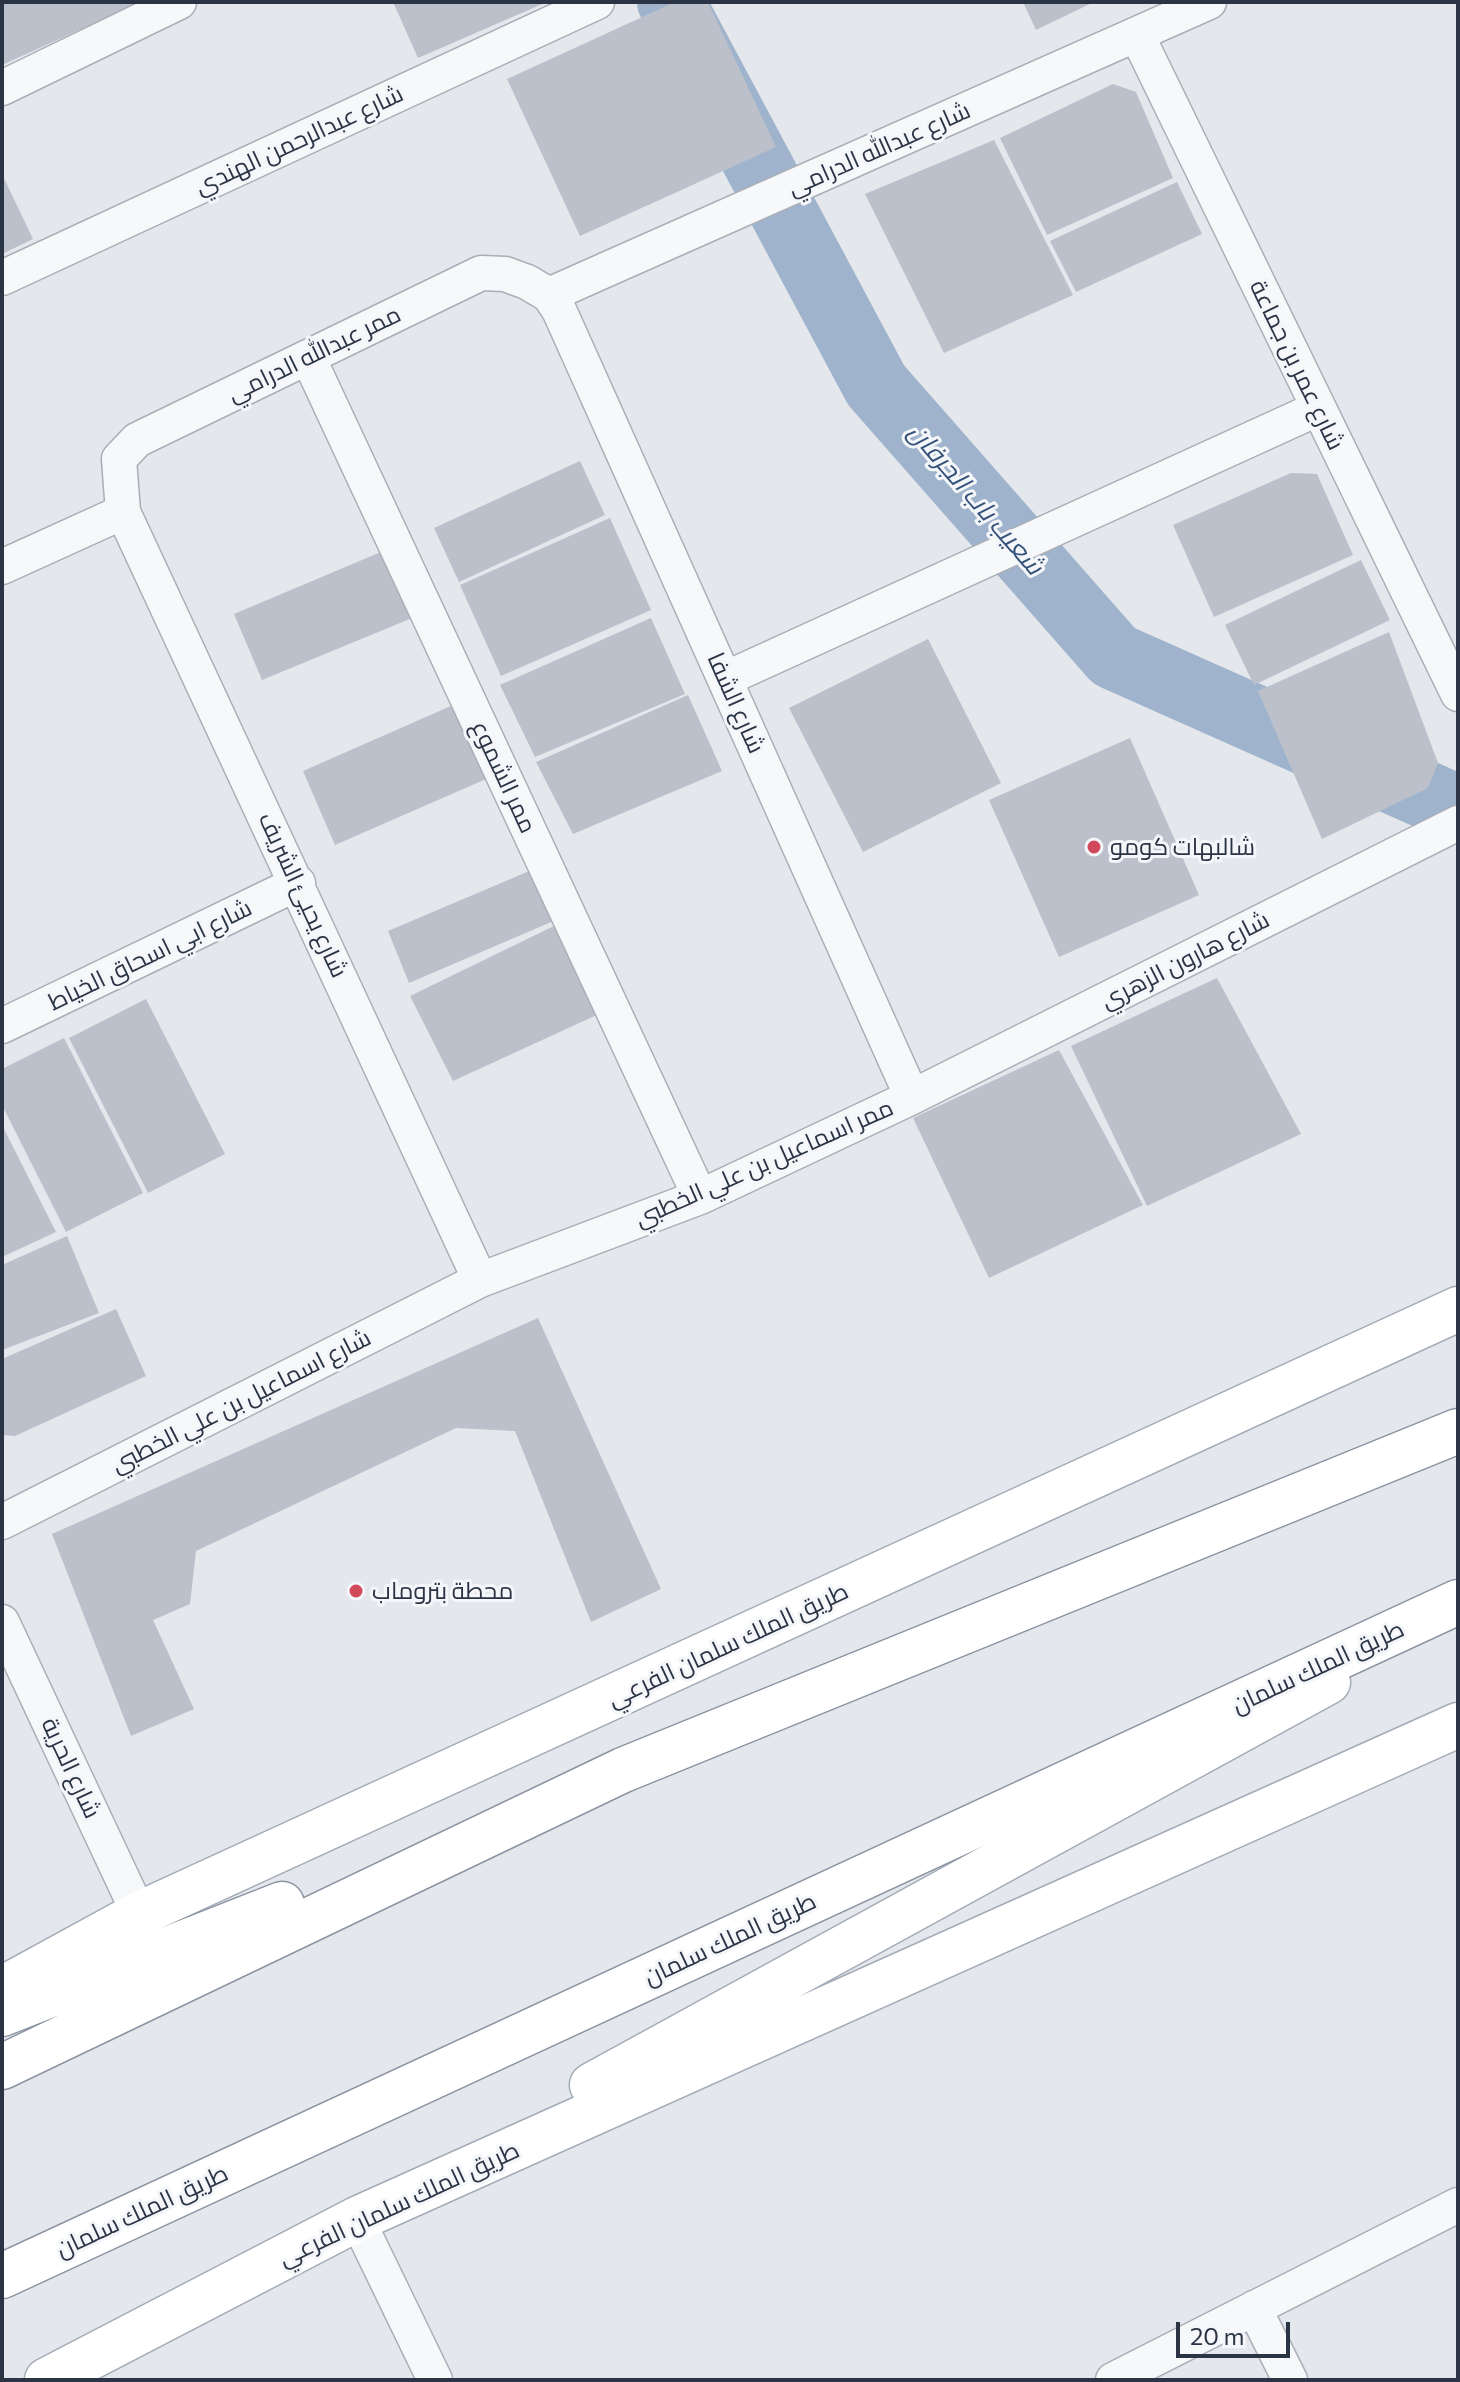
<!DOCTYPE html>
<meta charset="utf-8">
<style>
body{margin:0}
#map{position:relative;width:1460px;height:2382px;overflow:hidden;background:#e4e7ec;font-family:Commissioner,sans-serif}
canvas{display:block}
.frame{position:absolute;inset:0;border:4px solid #2b3445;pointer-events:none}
.scale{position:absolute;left:1176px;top:2322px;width:114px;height:36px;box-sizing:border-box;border:4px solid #2b3445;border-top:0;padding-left:10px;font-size:24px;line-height:28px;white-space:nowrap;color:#2b3445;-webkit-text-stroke:6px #f4f6f9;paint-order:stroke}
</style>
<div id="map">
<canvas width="1460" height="2382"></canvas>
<div class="frame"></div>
<div class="scale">20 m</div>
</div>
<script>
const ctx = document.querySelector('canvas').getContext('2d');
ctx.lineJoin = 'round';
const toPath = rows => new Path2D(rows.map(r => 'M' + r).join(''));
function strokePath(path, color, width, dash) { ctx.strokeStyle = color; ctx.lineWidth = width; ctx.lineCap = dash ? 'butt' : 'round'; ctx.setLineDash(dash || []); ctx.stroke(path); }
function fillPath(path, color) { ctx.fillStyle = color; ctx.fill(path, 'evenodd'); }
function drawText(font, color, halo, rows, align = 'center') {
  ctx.font = font + ' Commissioner,Cairo,sans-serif'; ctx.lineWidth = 6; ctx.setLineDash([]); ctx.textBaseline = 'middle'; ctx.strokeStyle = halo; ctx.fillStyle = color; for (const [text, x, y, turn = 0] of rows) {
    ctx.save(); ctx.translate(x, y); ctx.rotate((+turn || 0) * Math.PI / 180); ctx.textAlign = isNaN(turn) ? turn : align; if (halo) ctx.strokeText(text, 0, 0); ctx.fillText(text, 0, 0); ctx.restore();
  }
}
strokePath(toPath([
 [671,2,876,385,1114,656,1458,809]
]), '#9fb4cc', 68);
fillPath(toPath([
 [2,2,141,2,2,65],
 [393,2,547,2,418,58],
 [675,2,708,2,776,147,580,236,507,79],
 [1023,2,1094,2,1036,30],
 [1113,84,1136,92,1173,178,1047,235,1000,138],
 [994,140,1073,295,944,353,865,194],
 [2,174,33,239,2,254],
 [1177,182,1202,234,1076,292,1050,241],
 [580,461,605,515,459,582,434,528],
 [1291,473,1317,474,1353,555,1214,617,1173,525],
 [610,518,651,610,501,676,460,585],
 [388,549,417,616,262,680,234,614],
 [1361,560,1390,620,1254,685,1225,625],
 [651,618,685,694,535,757,500,685],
 [1389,632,1438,763,1428,788,1322,839,1258,691],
 [928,639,1001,783,863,852,789,708],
 [688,695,722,771,573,834,536,762],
 [460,702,493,776,335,845,303,771],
 [1130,738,1199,895,1059,957,989,800],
 [534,869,556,920,409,983,388,931],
 [556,925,601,1013,453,1081,410,996],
 [1217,978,1301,1134,1147,1206,1071,1046],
 [146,999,225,1154,148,1193,69,1038],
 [64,1038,143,1193,66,1232,2,1105,2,1069],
 [1059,1050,1143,1205,989,1278,913,1118],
 [2,1125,56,1232,2,1257],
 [67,1236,99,1313,2,1350,2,1265],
 [116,1309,146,1376,15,1436,2,1435,2,1359],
 [538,1318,661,1589,591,1622,515,1431,456,1428,196,1551,190,1604,153,1620,194,1709,131,1736,52,1534]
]), '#bbc0ca');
const minor = toPath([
 [1137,35,1458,694],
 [2,88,179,2],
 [2,278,597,2],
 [549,295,1209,2],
 [308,357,700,1197],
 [2,567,123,512],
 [725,679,1317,409],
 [2,1026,298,883],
 [480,1280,123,512,119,459,137,440,481,273,505,274,527,282,549,295,559,310,912,1097],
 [2,1522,480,1280,700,1197,912,1097,1458,823],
 [2,1622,139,1914],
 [357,2219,435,2380],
 [1254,2308,1290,2380],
 [1113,2380,1458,2205]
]);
const primary = toPath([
 [2,1989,139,1914,1458,1309],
 [592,2085,1328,1682],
 [47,2380,357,2219,1458,1725]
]);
const trunk = toPath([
 [2,2014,282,1904],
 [2,2067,623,1770,1458,1431],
 [2,2276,1458,1602]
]);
strokePath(minor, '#a9aeb7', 37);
strokePath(primary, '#a3abb8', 47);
strokePath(trunk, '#8b94a3', 47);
strokePath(minor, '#f7f8fa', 34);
strokePath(primary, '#fff', 44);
strokePath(trunk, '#fff', 44);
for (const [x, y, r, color] of [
 [1094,847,8,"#d1495b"],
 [356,1591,8,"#d1495b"]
]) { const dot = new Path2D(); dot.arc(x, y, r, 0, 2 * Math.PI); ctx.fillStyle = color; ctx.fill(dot); strokePath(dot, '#f4f6f9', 3); }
drawText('24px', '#2b3445', '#f4f6f9', [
 ["شارع عبدالرحمن الهندي",299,140,-25],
 ["شارع عبدالله الدرامي",879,149,-24],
 ["ممر عبدالله الدرامي",314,354,-26],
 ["شارع عمر بن جماعة",1297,365,64],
 ["شارع الشفا",736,703,66],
 ["ممر الشموع",504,777,65],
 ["شارع يحيئ الشريف",303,895,65],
 ["شارع ابي اسحاق الخياط",150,955,-26],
 ["شارع هارون الزهري",1185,960,-27],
 ["ممر اسماعيل بن علي الخطبي",764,1163,-24],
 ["شارع اسماعيل بن علي الخطبي",241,1401,-27],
 ["طريق الملك سلمان الفرعي",728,1645,-25],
 ["طريق الملك سلمان",1318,1667,-25],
 ["شارع الحرية",71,1768,65],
 ["طريق الملك سلمان",730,1939,-25],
 ["طريق الملك سلمان الفرعي",399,2204,-25],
 ["طريق الملك سلمان",142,2211,-25]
]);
drawText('24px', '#2b3445', '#f4f6f9', [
 ["شالبهات كومو",1110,847],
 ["محطة بتروماب",372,1591]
], 'left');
drawText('italic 26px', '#34527a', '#f4f6f9', [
 ["شعيب باب الجرفان",976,499,49]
]);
</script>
